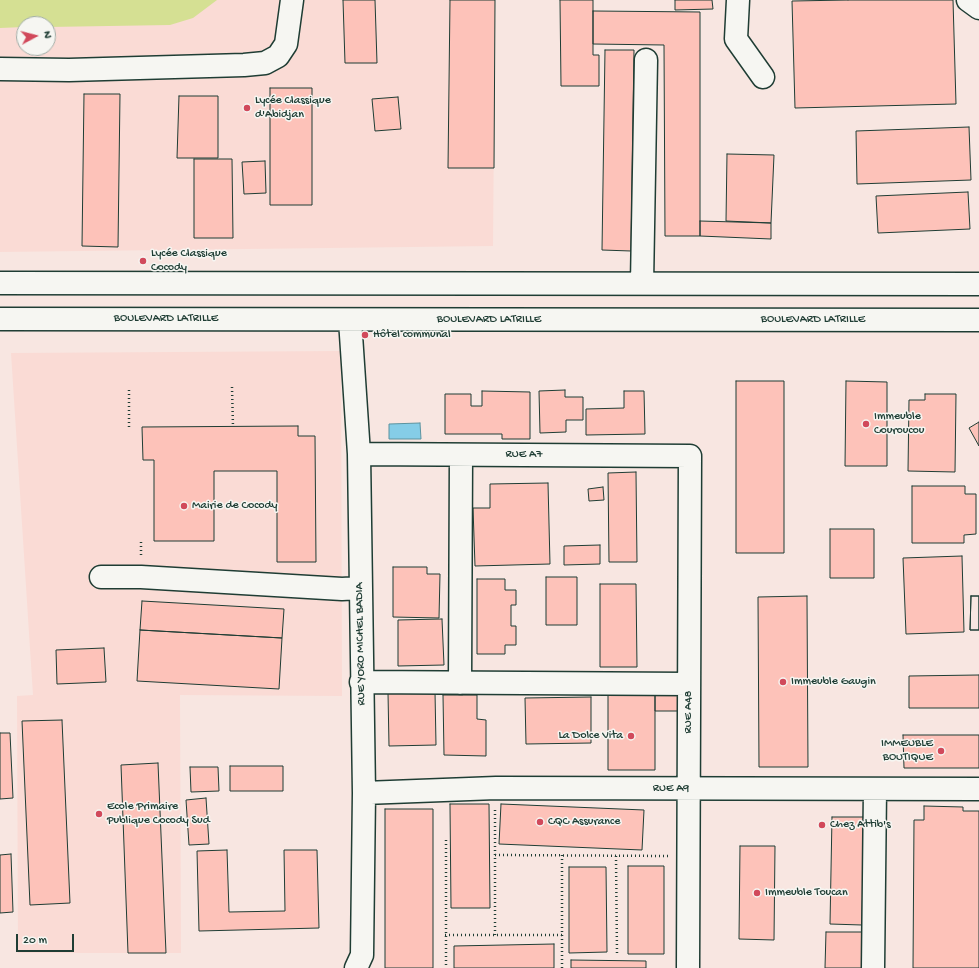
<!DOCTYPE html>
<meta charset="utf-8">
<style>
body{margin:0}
#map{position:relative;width:979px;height:968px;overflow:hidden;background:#f8e6e1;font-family:"Gochi Hand",sans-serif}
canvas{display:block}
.north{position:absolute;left:16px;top:16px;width:40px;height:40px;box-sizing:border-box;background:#f6f6f2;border:1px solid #a0aca6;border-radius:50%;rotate:83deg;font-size:11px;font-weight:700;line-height:16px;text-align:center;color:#1f3d34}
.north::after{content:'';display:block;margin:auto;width:14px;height:18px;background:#d1495b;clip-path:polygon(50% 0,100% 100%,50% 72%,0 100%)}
.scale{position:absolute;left:16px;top:934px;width:58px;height:18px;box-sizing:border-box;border:2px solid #1f3d34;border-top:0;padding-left:5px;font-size:12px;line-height:14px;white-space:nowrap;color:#1f3d34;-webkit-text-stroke:3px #f6f6f2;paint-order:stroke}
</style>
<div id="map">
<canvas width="979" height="968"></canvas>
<div class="north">N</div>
<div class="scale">20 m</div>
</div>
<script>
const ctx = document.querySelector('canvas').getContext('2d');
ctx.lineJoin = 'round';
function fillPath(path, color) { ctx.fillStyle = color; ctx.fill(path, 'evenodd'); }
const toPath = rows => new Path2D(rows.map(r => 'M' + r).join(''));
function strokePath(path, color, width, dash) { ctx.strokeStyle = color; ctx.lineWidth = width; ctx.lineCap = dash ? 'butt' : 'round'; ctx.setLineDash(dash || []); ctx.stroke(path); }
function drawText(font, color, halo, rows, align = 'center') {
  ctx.font = font + ' "Gochi Hand",sans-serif'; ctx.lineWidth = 3; ctx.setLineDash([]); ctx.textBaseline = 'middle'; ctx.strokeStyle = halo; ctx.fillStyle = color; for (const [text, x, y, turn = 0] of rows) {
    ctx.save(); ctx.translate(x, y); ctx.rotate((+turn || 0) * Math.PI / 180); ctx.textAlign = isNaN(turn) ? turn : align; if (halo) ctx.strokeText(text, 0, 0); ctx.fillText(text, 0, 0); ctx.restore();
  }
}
fillPath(toPath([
 [0,0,495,0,493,246,0,252],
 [24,24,48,24,48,48,24,48],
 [341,351,342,696,180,695,181,953,18,953,17,696,33,695,11,353]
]), '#fadbd5');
fillPath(toPath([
 [0,0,217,0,193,18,170,25,48,27,48,24,24,24,24,27,0,28]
]), '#d5e093');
const water = toPath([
 [420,423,421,439,389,439,389,424,420,423]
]);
fillPath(water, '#85cde7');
strokePath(water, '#5c939f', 1);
const building = toPath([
 [343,0,375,0,377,63,345,63,343,0],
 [450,0,495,0,494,168,448,168,450,0],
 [560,0,593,0,593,55,599,55,599,86,561,86,560,0],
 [675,0,712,0,713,9,675,10,675,0],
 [848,0,953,0,956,104,795,108,792,1,848,0],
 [593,11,700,12,700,236,665,236,664,45,593,44,593,11],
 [605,50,634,50,631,251,602,250,605,50],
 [270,88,312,88,312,205,270,205,270,88],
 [84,94,120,94,118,247,82,246,84,94],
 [179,96,218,96,218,158,177,158,179,96],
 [398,97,401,129,375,131,372,99,398,97],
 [969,127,971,180,857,184,856,131,969,127],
 [727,154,774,155,771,223,726,221,727,154],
 [194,159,232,159,233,238,194,238,194,159],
 [265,161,266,193,244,194,242,162,265,161],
 [968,192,970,229,878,233,876,196,968,192],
 [700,221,771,223,771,239,700,236,700,221],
 [736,381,784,381,784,553,736,553,736,381],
 [846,381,887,382,887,466,845,466,846,381],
 [565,390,565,397,583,397,583,420,566,420,566,432,540,433,539,391,565,390],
 [482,391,530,392,530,439,502,439,502,434,445,434,445,394,471,394,471,406,482,406,482,391],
 [624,391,644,391,645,434,586,435,586,409,624,408,624,391],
 [925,394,956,394,955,472,908,471,909,400,925,400,925,394],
 [979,422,979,446,969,428,979,422],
 [298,426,298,436,315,436,316,562,277,562,277,471,214,471,214,541,154,541,154,460,143,460,142,427,298,426],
 [636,472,637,562,609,562,608,473,636,472],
 [548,483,550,564,475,566,473,508,490,508,490,484,548,483],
 [912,486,965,486,965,494,976,494,976,534,964,535,964,543,912,543,912,486],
 [603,487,604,500,589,501,588,489,603,487],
 [830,529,874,529,874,578,830,578,830,529],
 [600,545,600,564,564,565,564,546,600,545],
 [962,556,964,632,906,634,903,558,962,556],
 [393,567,427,567,427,574,440,574,439,618,393,617,393,567],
 [546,577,577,577,577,625,546,625,546,577],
 [477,579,505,579,505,590,516,590,516,605,511,605,511,626,516,626,516,645,505,645,505,654,477,654,477,579],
 [600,584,636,584,637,667,600,667,600,584],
 [807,596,808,767,759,767,758,597,807,596],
 [971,596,979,596,979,630,970,630,971,596],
 [971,596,979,596,979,630,970,630,971,596],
 [142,601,284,609,282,638,140,630,142,601],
 [442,619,444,665,398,666,398,620,442,619],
 [140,630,282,638,279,689,137,681,140,630],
 [104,648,106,682,57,684,56,650,104,648],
 [979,675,979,708,909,708,909,676,979,675],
 [435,691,436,745,389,746,388,693,435,691],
 [608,694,655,694,655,770,608,770,608,694],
 [655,694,679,694,679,711,655,711,655,694],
 [443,695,477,695,477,719,486,720,486,756,444,755,443,695],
 [591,697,591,743,526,744,525,698,591,697],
 [62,720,70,903,30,905,22,721,62,720],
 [0,733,10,733,13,798,0,799,0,733],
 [903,735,979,735,979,768,904,768,903,735],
 [158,763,166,953,128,953,121,765,158,763],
 [230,766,283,766,283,791,230,791,230,766],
 [190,767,218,767,219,791,191,792,190,767],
 [206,798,209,844,189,845,186,800,206,798],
 [450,804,489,804,490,908,451,908,450,804],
 [501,804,644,810,642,850,499,844,501,804],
 [924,806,963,807,963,811,979,811,979,968,913,968,914,820,924,820,924,806],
 [385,809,433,809,433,968,385,968,385,809],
 [832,817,864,817,862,925,830,924,832,817],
 [740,846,775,846,774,940,739,939,740,846],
 [227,850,229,912,285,911,284,850,317,850,319,928,199,931,197,851,227,850],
 [11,854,13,912,0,913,0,855,11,854],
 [628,866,664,866,664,954,628,954,628,866],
 [569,867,606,867,607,952,569,953,569,867],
 [826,932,863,932,863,968,825,968,826,932],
 [554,944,554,968,454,968,454,946,554,944],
 [571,960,646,961,646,968,571,968,571,960]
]);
fillPath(building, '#fdc2b9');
strokePath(building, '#1f3d34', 1);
const minor = toPath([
 [738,0,736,39,763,77],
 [968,0,979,8],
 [0,69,69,70,244,65,265,63,278,56,286,44,292,0],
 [0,283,979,284],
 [642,283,646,60],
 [0,319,979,320],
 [350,320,359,454,364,793,362,955,356,968],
 [359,454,690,456,688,968],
 [101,577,141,577,342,589,360,588],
 [361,682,689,684],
 [460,683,461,455],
 [364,793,496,788,979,789],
 [873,968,875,789]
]);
strokePath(minor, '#1f3d34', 25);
strokePath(toPath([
 [232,387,233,427],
 [129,427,129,388],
 [141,542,141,557],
 [446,840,446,968],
 [495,855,669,856],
 [616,856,617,954],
 [445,935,562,935],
 [495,935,495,809],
 [562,968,562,855]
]), '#1f3d34', 2.5, [1, 3]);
strokePath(minor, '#f6f6f2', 22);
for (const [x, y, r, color] of [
 [247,108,4,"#d1495b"],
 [143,261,4,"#d1495b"],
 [365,335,4,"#d1495b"],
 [866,424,4,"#d1495b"],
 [184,506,4,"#d1495b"],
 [783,682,4,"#d1495b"],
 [631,736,4,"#d1495b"],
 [941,751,4,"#d1495b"],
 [99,814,4,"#d1495b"],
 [540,822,4,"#d1495b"],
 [822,825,4,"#d1495b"],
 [757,893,4,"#d1495b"]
]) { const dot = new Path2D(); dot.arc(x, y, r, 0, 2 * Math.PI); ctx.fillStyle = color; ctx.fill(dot); strokePath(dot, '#f6f6f2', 1.5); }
drawText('12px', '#1f3d34', '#f6f6f2', [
 ["Lycée Classique",255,101],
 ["d'Abidjan",255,115],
 ["Lycée Classique",151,254],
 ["Cocody",151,268],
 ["Hôtel communal",373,335],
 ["Immeuble",874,417],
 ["Couroucou",874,431],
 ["Mairie de Cocody",192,506],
 ["Immeuble Gaugin",791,682],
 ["La Dolce Vita",623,736,"right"],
 ["IMMEUBLE",933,744,"right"],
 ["BOUTIQUE",933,758,"right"],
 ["Ecole Primaire",107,807],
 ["Publique Cocody Sud",107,821],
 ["CQC Assurance",548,822],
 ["Chez Attib's",830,825],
 ["Immeuble Toucan",765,893]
], 'left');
drawText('12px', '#1f3d34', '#f6f6f2', [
 ["BOULEVARD LATRILLE",166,319],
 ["BOULEVARD LATRILLE",489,320],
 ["BOULEVARD LATRILLE",813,320],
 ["RUE A7",524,455],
 ["RUE YORO MICHEL BADIA",361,644,-91],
 ["RUE A48",689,712,-90],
 ["RUE A9",671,789]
]);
</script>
